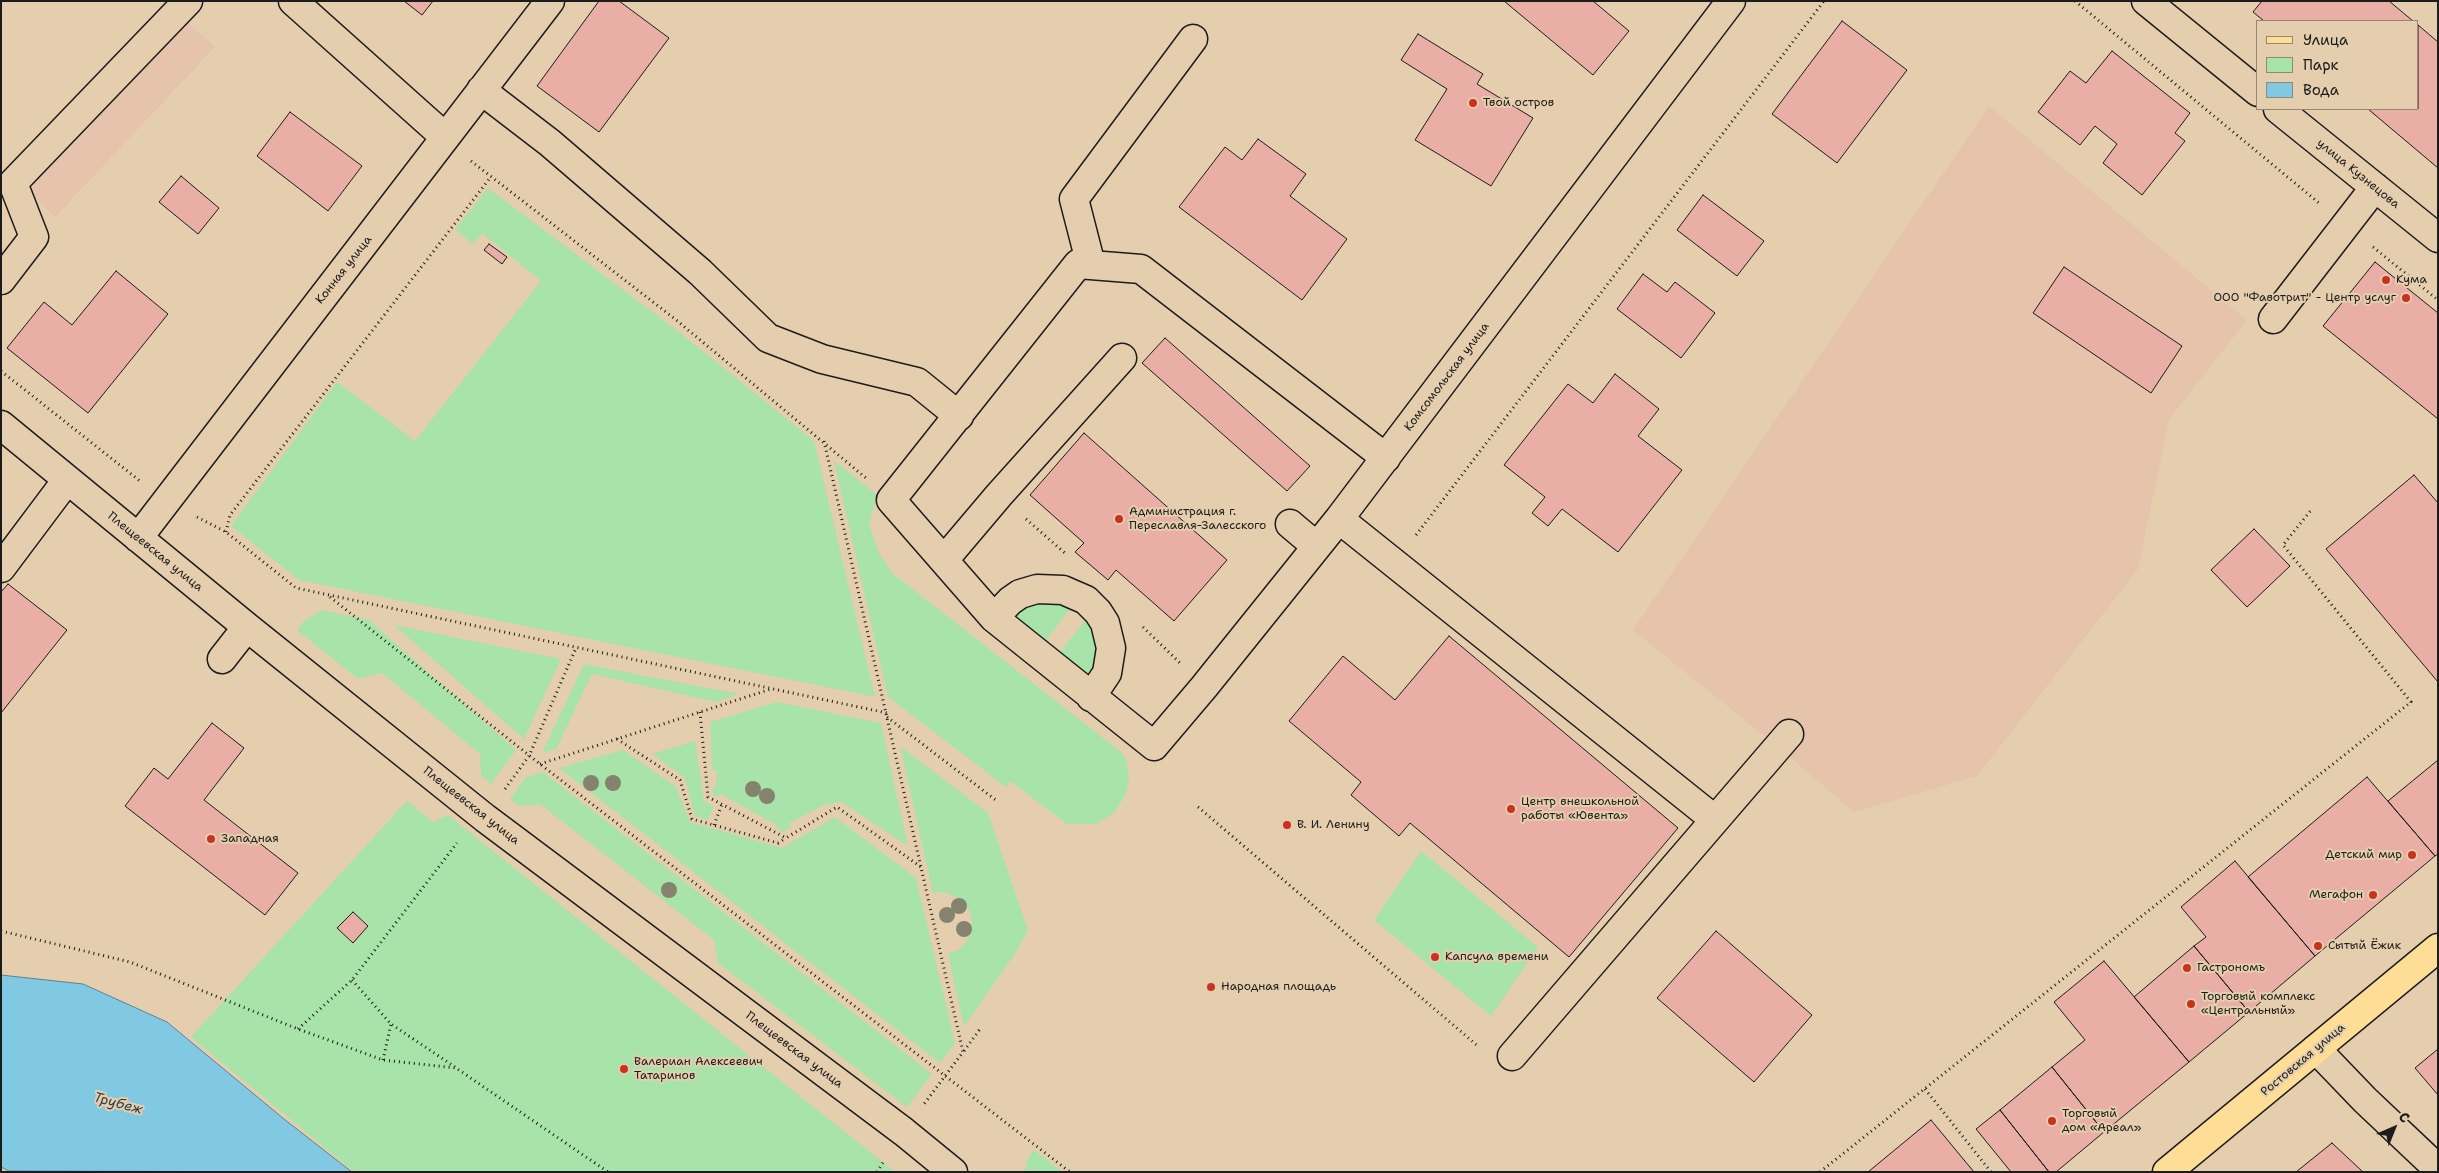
<!DOCTYPE html>
<meta charset="utf-8">
<style>
body{margin:0}
#map{position:relative;width:2439px;height:1173px;overflow:hidden;background:#e4cead;font-family:"Shantell Sans",sans-serif}
canvas{display:block}
.frame{position:absolute;inset:0;border:2px solid #1c1c1c;pointer-events:none}
.legend{position:absolute;left:2256px;top:20px;width:162px;height:90px;box-sizing:border-box;background:#e4cead;border:1px solid #948773;margin:0;padding:6px 9px;list-style:none;font-size:15px;color:#1c1c1c}
.legend li{display:flex;align-items:center;gap:10px;height:25px}
.legend b{width:25px;border:1px solid #948773}
.north{position:absolute;left:2369px;top:1103px;width:50px;height:50px;-webkit-text-stroke:4px #e4cead;paint-order:stroke;rotate:44deg;font-size:14px;font-weight:700;line-height:20px;text-align:center;color:#1c1c1c}
.north::after{content:'';display:block;margin:auto;width:18px;height:22px;background:#1c1c1c;clip-path:polygon(50% 0,100% 100%,50% 72%,0 100%)}
</style>
<div id="map">
<canvas width="2439" height="1173"></canvas>
<div class="frame"></div>
<ul class="legend">
<li><b style="height:6px;background:#fedd96"></b>Улица</li>
<li><b style="height:14px;background:#a8e3a9"></b>Парк</li>
<li><b style="height:14px;background:#81c8e2"></b>Вода</li>
</ul>
<div class="north">С</div>
</div>
<script>
const ctx = document.querySelector('canvas').getContext('2d');
ctx.lineJoin = 'round';
function fillPath(path, color) { ctx.fillStyle = color; ctx.fill(path, 'evenodd'); }
const toPath = rows => new Path2D(rows.map(r => 'M' + r).join(''));
function strokePath(path, color, width, dash) { ctx.strokeStyle = color; ctx.lineWidth = width; ctx.lineCap = dash ? 'butt' : 'round'; ctx.setLineDash(dash || []); ctx.stroke(path); }
function drawText(font, color, halo, rows, align = 'center') {
  ctx.font = font + ' "Shantell Sans",sans-serif'; ctx.lineWidth = 4; ctx.setLineDash([]); ctx.textBaseline = 'middle'; ctx.strokeStyle = halo; ctx.fillStyle = color; for (const [text, x, y, turn = 0] of rows) {
    ctx.save(); ctx.translate(x, y); ctx.rotate((+turn || 0) * Math.PI / 180); ctx.textAlign = isNaN(turn) ? turn : align; if (halo) ctx.strokeText(text, 0, 0); ctx.fillText(text, 0, 0); ctx.restore();
  }
}
fillPath(toPath([
 [181,16,215,47,55,217,22,185],
 [1989,106,2247,320,2169,419,2138,569,1977,776,1854,812,1778,747,1633,630]
]), '#e6c4ab');
fillPath(toPath([
 [488,188,678,331,814,441,875,697,299,580,231,526,337,382,415,441,541,281,482,233,473,244,455,230],
 [834,461,875,493,876,500,869,524,878,551,892,573,1121,752,1126,759,1129,779,1126,794,1114,813,1095,824,1067,824,1010,781,1006,787,888,697],
 [1076,601,1040,648,1007,611,1017,602],
 [322,610,369,620,516,750,491,784,481,776,480,754,382,673,358,679,297,630,303,622],
 [1090,614,1098,623,1098,683,1054,660],
 [394,625,561,659,524,739],
 [584,664,739,694,716,702,592,674,556,749,542,753],
 [777,702,881,723,908,846,840,801,829,806,828,803,789,823,791,827,783,832,776,827,777,825,720,794,718,797,713,795,713,787,716,787,717,771,712,770,710,722],
 [695,741,704,801,714,806,708,820,695,816,685,778,652,754],
 [900,746,988,813,1028,930,1016,952,964,1027,948,954,958,950,967,941,971,932,972,920,968,907,959,898,944,892,933,893],
 [623,750,676,787,690,822,782,848,835,817,916,878,955,1043,940,1063,559,768],
 [543,772,932,1074,907,1107,718,963,714,940,540,804,519,806,510,799,525,778],
 [407,801,433,822,448,815,895,1172,357,1172,348,1167,191,1037],
 [1421,851,1538,947,1491,1016,1374,920],
 [1034,1150,1063,1172,1024,1172,1029,1156]
]), '#a8e3a9');
const water = toPath([
 [1,975,83,984,167,1022,284,1119,352,1172,9,1171,1,1167,1,975]
]);
fillPath(water, '#81c8e2');
strokePath(water, '#598393', 1);
const building = toPath([
 [404,1,433,1,422,15,404,1],
 [599,1,619,1,669,38,599,132,537,86,599,1],
 [1504,1,1593,1,1629,31,1593,75,1504,1],
 [2262,1,2389,1,2413,21,2264,21,2253,12,2262,1],
 [1842,21,1907,70,1837,163,1772,114,1842,21],
 [2418,25,2438,42,2438,168,2368,109,2418,109,2418,25],
 [1418,34,1483,74,1477,84,1533,118,1491,186,1415,140,1447,89,1401,60,1418,34],
 [2112,51,2190,113,2175,133,2185,141,2142,195,2103,163,2117,144,2095,126,2080,145,2038,112,2070,71,2086,83,2112,51],
 [290,112,362,166,328,211,257,156,290,112],
 [1258,139,1306,174,1290,196,1347,239,1302,300,1179,207,1225,147,1242,160,1258,139],
 [181,176,219,208,198,234,159,202,181,176],
 [1703,195,1764,241,1737,276,1677,230,1703,195],
 [489,244,507,257,502,264,484,250,489,244],
 [2375,262,2438,313,2438,419,2323,326,2375,262],
 [2064,267,2182,346,2151,393,2033,313,2064,267],
 [116,271,168,314,88,413,7,348,44,302,72,325,116,271],
 [1643,274,1667,292,1675,282,1715,313,1681,358,1617,309,1643,274],
 [1165,338,1310,466,1287,491,1142,363,1165,338],
 [1615,374,1659,409,1638,436,1682,470,1618,552,1562,509,1548,526,1532,513,1545,497,1504,465,1568,384,1593,403,1615,374],
 [1084,433,1227,560,1174,621,1116,570,1108,580,1075,552,1084,543,1030,495,1084,433],
 [2414,475,2438,503,2438,682,2326,549,2414,475],
 [2254,529,2290,566,2247,607,2211,570,2254,529],
 [8,584,67,630,1,713,1,592,8,584],
 [1449,636,1678,828,1569,957,1410,823,1399,836,1351,795,1361,782,1289,721,1343,656,1395,700,1449,636],
 [212,723,244,748,204,800,298,873,265,915,125,806,154,768,168,779,212,723],
 [2438,760,2438,854,2435,856,2388,801,2438,760],
 [2367,777,2435,856,2315,956,2248,877,2367,777],
 [2235,861,2315,956,2249,1012,2194,946,2206,937,2181,907,2235,861],
 [353,912,368,926,353,943,337,928,353,912],
 [1716,931,1812,1015,1754,1082,1657,998,1716,931],
 [2194,946,2249,1012,2189,1062,2134,997,2194,946],
 [2104,961,2189,1062,2104,1132,2052,1067,2085,1040,2054,1002,2104,961],
 [2438,1049,2438,1095,2415,1068,2438,1049],
 [2052,1067,2104,1132,2056,1172,2049,1172,2000,1110,2052,1067],
 [2000,1110,2049,1172,2011,1172,1976,1129,2000,1110],
 [1931,1120,1974,1172,1868,1172,1931,1120],
 [2332,1143,2363,1172,2296,1172,2332,1143]
]);
fillPath(building, '#e9aea5');
strokePath(building, '#1c1c1c', 1);
const minor = toPath([
 [293,1,445,137],
 [2146,1,2258,92],
 [481,90,550,143,700,272,768,338,822,359,917,382,959,416],
 [2278,109,2438,238],
 [1091,265,1074,199,1193,39],
 [1,280,34,237,13,183,188,1],
 [2273,319,2375,187],
 [1,425,247,627,485,818,904,1132,953,1172],
 [1339,519,1714,819],
 [1290,524,1316,546],
 [138,538,550,1],
 [944,560,999,495,1122,358],
 [1,568,67,480],
 [994,618,1010,601,1020,594,1037,589,1063,590,1086,600,1098,612,1105,623,1111,648,1107,673,1091,697],
 [222,659,247,627],
 [1154,746,994,618,891,500,1078,264,1141,269,1386,458],
 [1154,746,1204,687,1339,519,1731,1],
 [2316,1049,2365,1100,2438,1169],
 [1512,1056,1789,734]
]);
const major = toPath([
 [2167,1172,2438,948]
]);
strokePath(minor, '#1c1c1c', 31);
strokePath(major, '#1c1c1c', 31);
strokePath(toPath([
 [2075,1,2319,203],
 [471,161,675,319,866,478],
 [2373,247,2438,300],
 [1,371,140,481],
 [824,441,963,1052,924,1104],
 [197,517,226,532,296,588,887,713],
 [1026,519,1066,554],
 [226,532,230,515,490,178],
 [1416,535,1824,1],
 [330,597,540,764,1070,1172],
 [1143,627,1180,663],
 [700,712,708,797,786,838,837,807,921,867],
 [887,717,997,801],
 [617,739,680,780,692,819,778,843,786,838],
 [540,764,771,689],
 [505,789,529,756,576,648],
 [1198,807,1479,1047],
 [714,825,722,804],
 [1,931,130,962,298,1029,383,1060,456,1068,608,1172],
 [352,980,391,1024,455,1067],
 [298,1029,352,980,457,843],
 [964,1051,980,1029],
 [383,1060,391,1024],
 [1925,1089,1991,1172],
 [877,1172,884,1161],
 [1820,1172,2411,702,2283,545,2312,509]
]), '#1c1c1c', 3, [1, 4]);
strokePath(minor, '#e4cead', 28);
strokePath(major, '#fedd96', 28);
ctx.fillStyle = '#85826d';
for (const [x, y] of [
 [591,783],
 [613,783],
 [753,789],
 [767,796],
 [669,890],
 [959,906],
 [947,915],
 [964,929]
]) { ctx.beginPath(); ctx.arc(x, y, 8, 0, 2 * Math.PI); ctx.fill(); }
for (const [x, y, r, color] of [
 [1473,103,5,"#c8321e"],
 [2386,280,5,"#c8321e"],
 [2406,298,5,"#c8321e"],
 [1119,519,5,"#c8321e"],
 [1511,809,5,"#c8321e"],
 [1287,825,5,"#c8321e"],
 [211,839,5,"#c8321e"],
 [2412,855,5,"#c8321e"],
 [2373,895,5,"#c8321e"],
 [2318,946,5,"#c8321e"],
 [1435,957,5,"#c8321e"],
 [2187,968,5,"#c8321e"],
 [1211,987,5,"#c8321e"],
 [2191,1004,5,"#c8321e"],
 [624,1069,5,"#c8321e"],
 [2052,1121,5,"#c8321e"]
]) { const dot = new Path2D(); dot.arc(x, y, r, 0, 2 * Math.PI); ctx.fillStyle = color; ctx.fill(dot); strokePath(dot, '#e4cead', 2); }
drawText('12px', '#1c1c1c', '#e4cead', [
 ["Твой остров",1483,103],
 ["Кума",2396,280],
 ["ООО \"Фавотрит\" - Центр услуг",2396,298,"right"],
 ["Администрация г.",1129,512],
 ["Переславля-Залесского",1129,526],
 ["Центр внешкольной",1521,802],
 ["работы «Ювента»",1521,816],
 ["В. И. Ленину",1297,825],
 ["Западная",221,839],
 ["Детский мир",2402,855,"right"],
 ["Мегафон",2363,895,"right"],
 ["Сытый Ёжик",2328,946],
 ["Капсула времени",1445,957],
 ["Гастрономъ",2197,968],
 ["Народная площадь",1221,987],
 ["Торговый комплекс",2201,997],
 ["«Центральный»",2201,1011],
 ["Валериан Алексеевич",634,1062],
 ["Татаринов",634,1076],
 ["Торговый",2062,1114],
 ["дом «Ареал»",2062,1128]
], 'left');
drawText('12px', '#1c1c1c', '#e4cead', [
 ["улица Кузнецова",2358,174,39],
 ["Конная улица",344,270,-52],
 ["Комсомольская улица",1447,377,-53],
 ["Плещеевская улица",155,552,39],
 ["Плещеевская улица",471,806,38],
 ["Плещеевская улица",794,1050,37],
 ["Ростовская улица",2303,1060,-40]
]);
drawText('italic 14px', '#303e44', '#e4cead', [
 ["Трубеж",118,1104,15]
]);
</script>
